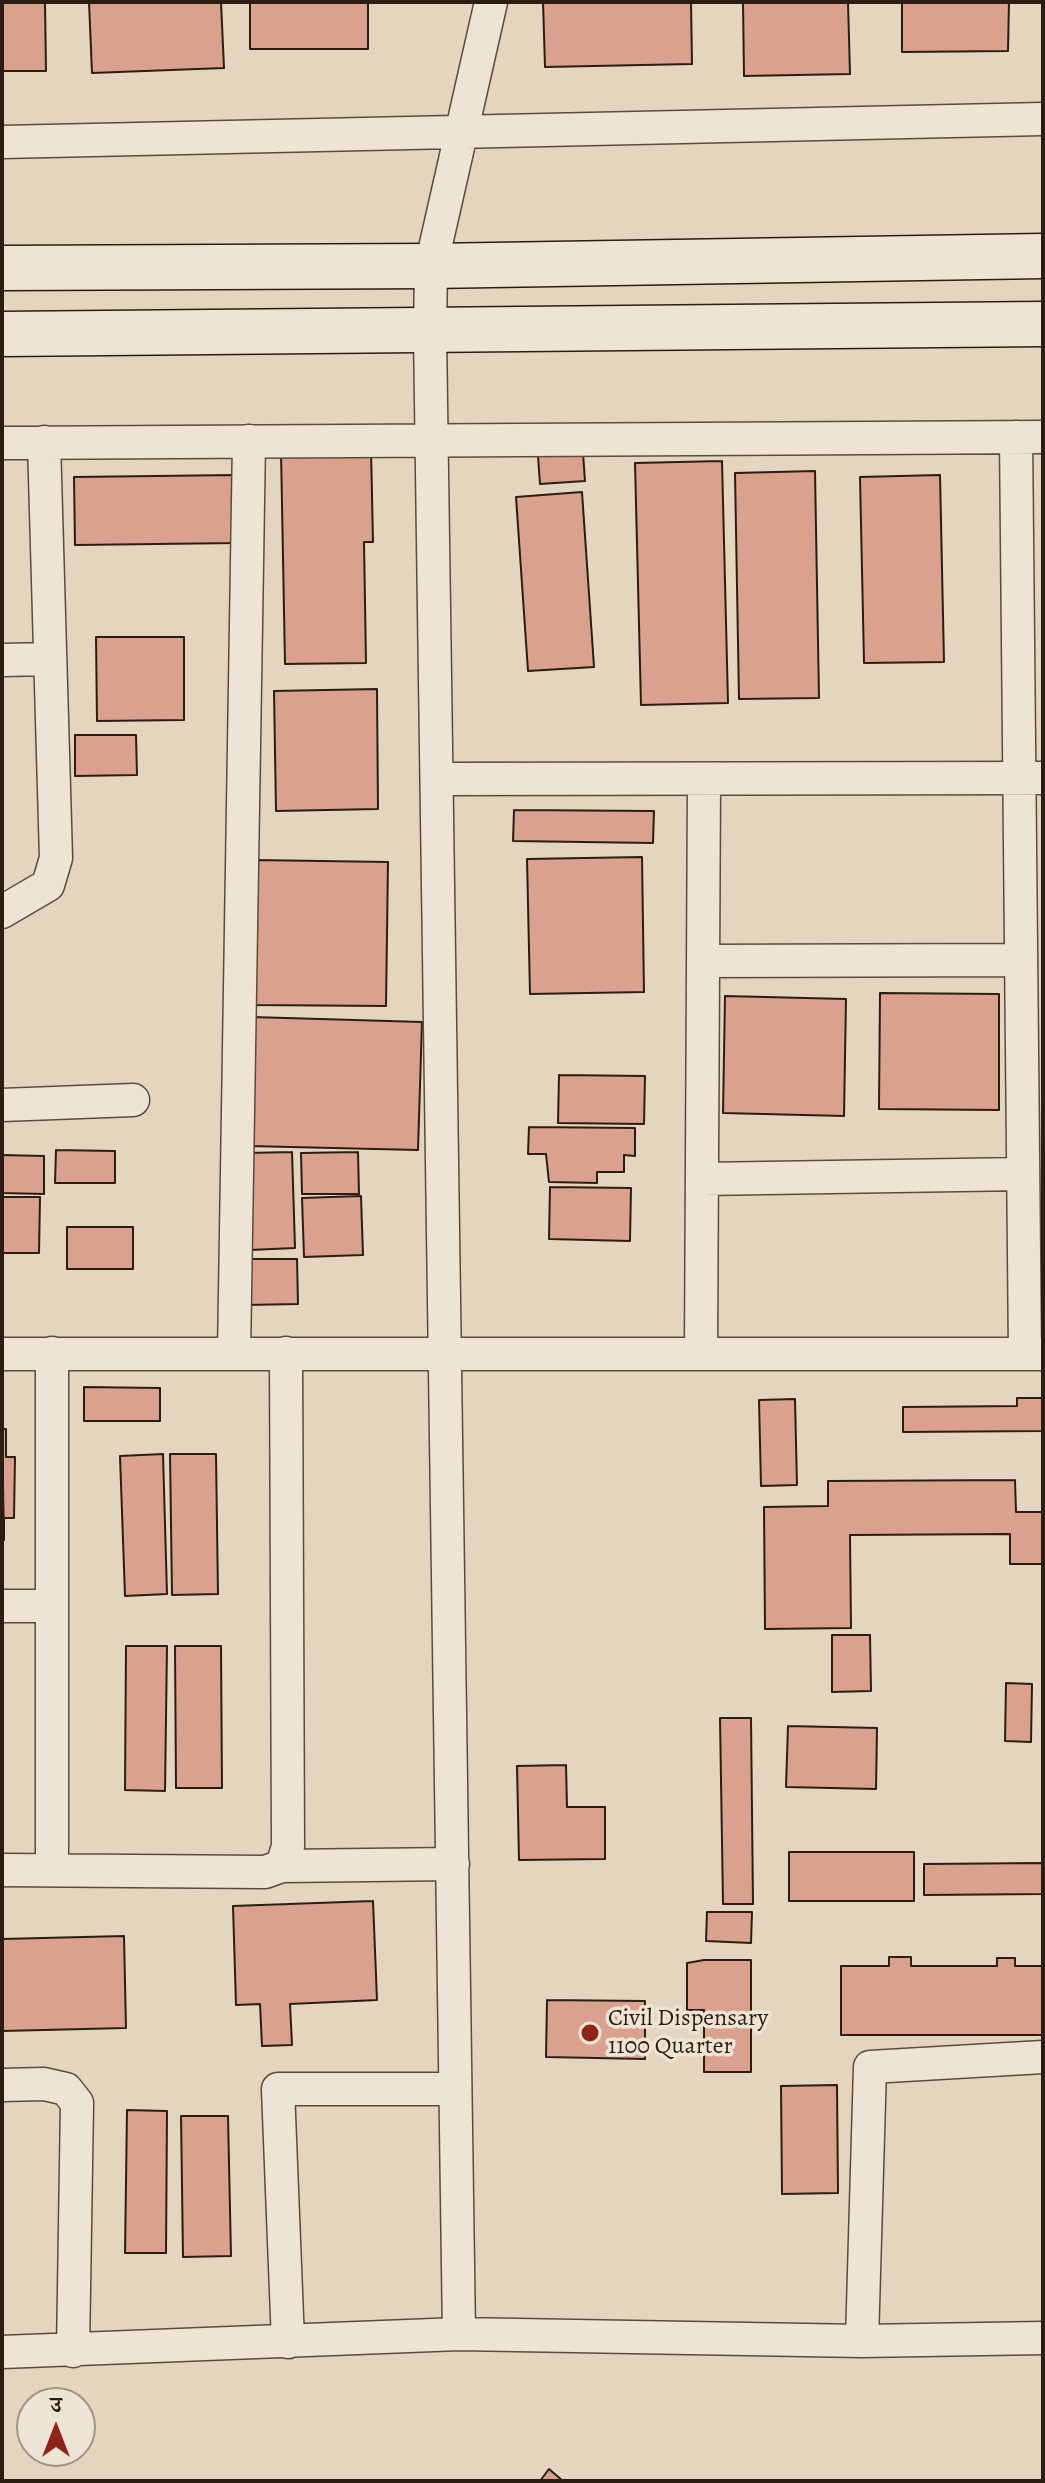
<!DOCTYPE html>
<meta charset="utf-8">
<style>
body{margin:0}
#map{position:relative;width:1045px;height:2483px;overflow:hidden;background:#e4d6be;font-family:Alegreya,"Noto Serif Devanagari",serif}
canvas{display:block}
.frame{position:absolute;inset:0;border:4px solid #2c1d12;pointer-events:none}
.north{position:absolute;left:16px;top:2387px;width:80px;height:80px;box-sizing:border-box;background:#ede4d5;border:2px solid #a09487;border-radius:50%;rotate:0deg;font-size:22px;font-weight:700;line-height:32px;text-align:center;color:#2c1d12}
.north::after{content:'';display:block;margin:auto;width:28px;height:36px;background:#8f2418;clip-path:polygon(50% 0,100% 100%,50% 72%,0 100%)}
</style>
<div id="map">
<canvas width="1045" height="2483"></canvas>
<div class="frame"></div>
<div class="north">उ</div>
</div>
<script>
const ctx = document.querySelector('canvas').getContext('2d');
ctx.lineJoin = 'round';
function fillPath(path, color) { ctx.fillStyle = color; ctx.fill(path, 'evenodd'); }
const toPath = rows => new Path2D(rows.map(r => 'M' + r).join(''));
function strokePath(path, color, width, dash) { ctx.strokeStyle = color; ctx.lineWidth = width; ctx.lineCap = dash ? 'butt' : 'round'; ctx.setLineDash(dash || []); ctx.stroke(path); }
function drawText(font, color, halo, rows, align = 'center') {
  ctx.font = font + ' Alegreya,serif'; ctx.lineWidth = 7; ctx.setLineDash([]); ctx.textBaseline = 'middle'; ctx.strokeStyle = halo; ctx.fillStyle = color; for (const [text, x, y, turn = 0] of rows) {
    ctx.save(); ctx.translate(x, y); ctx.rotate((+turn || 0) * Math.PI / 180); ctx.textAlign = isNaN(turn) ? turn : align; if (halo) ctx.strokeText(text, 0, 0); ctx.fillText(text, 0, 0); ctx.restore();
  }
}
const building = toPath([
 [2,2,45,2,46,71,2,71,2,2],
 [89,2,221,2,224,68,92,73,89,2],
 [250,2,368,2,368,49,250,49,250,2],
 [543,2,691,2,692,64,545,67,543,2],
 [743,2,848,2,850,74,744,76,743,2],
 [902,2,1009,2,1008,51,902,52,902,2],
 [371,449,373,542,364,542,366,663,285,664,281,451,371,449],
 [583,453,585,481,540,484,538,456,583,453],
 [722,461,728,703,641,705,635,463,722,461],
 [815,471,819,698,739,699,735,473,815,471],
 [237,475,238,543,75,545,74,477,237,475],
 [940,475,944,662,864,663,860,477,940,475],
 [582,492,594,667,528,671,516,497,582,492],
 [96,637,184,637,184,720,97,721,96,637],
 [377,689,378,809,276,811,274,691,377,689],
 [75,735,136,735,137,775,75,776,75,735],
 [514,810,654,811,653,843,513,841,514,810],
 [642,857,644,992,530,994,527,859,642,857],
 [254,860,388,862,386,1006,252,1005,254,860],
 [880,993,999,994,999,1110,879,1109,880,993],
 [725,996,846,999,844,1116,723,1113,725,996],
 [252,1017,422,1022,418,1150,248,1146,252,1017],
 [559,1075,645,1076,644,1124,558,1123,559,1075],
 [529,1127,635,1128,635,1156,624,1155,624,1172,597,1172,597,1183,549,1182,546,1154,528,1154,529,1127],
 [56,1150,115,1151,115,1183,55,1183,56,1150],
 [292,1152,295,1248,250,1250,247,1153,292,1152],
 [358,1152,359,1194,302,1194,301,1153,358,1152],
 [2,1155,44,1156,44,1194,2,1193,2,1155],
 [550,1187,631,1188,630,1241,549,1239,550,1187],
 [361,1196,363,1255,304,1257,302,1198,361,1196],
 [2,1197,40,1197,39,1253,2,1253,2,1197],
 [67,1227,133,1227,133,1269,67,1269,67,1227],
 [245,1259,297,1259,298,1304,245,1305,245,1259],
 [84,1387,160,1388,160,1421,84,1421,84,1387],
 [1017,1398,1043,1398,1043,1431,903,1432,903,1407,1017,1406,1017,1398],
 [795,1399,797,1485,761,1486,759,1400,795,1399],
 [2,1429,6,1429,6,1457,15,1457,14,1518,4,1518,4,1540,2,1429],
 [163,1454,167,1594,125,1596,120,1456,163,1454],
 [170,1454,216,1454,218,1594,172,1595,170,1454],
 [1015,1480,1016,1512,1043,1512,1043,1564,1010,1564,1010,1534,850,1535,851,1628,765,1629,764,1507,828,1506,828,1481,1015,1480],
 [832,1635,870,1635,871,1691,832,1692,832,1635],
 [126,1646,167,1646,165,1791,125,1790,126,1646],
 [175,1646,221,1646,222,1788,176,1788,175,1646],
 [1006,1683,1032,1684,1031,1742,1005,1741,1006,1683],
 [720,1718,751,1718,753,1904,723,1904,720,1718],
 [788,1726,877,1728,876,1789,786,1787,788,1726],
 [566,1765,567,1807,605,1807,605,1859,519,1860,517,1766,566,1765],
 [789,1852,914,1852,914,1901,789,1901,789,1852],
 [1043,1863,1043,1894,924,1895,924,1864,1043,1863],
 [373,1901,377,2000,290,2004,292,2045,262,2046,260,2004,236,2005,233,1906,373,1901],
 [707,1912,752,1912,751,1943,706,1941,707,1912],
 [124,1936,126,2028,2,2031,2,1939,124,1936],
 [889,1957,911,1957,911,1966,997,1966,997,1958,1015,1958,1015,1966,1043,1966,1043,2035,841,2035,841,1966,889,1966,889,1957],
 [704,1960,751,1960,751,2072,704,2072,704,2010,687,2010,687,1963,704,1960],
 [547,2000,645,2001,645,2059,546,2057,547,2000],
 [837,2085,838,2193,782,2194,781,2086,837,2085],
 [127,2110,167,2111,166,2253,125,2253,127,2110],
 [181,2116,228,2116,231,2256,183,2257,181,2116],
 [549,2469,563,2481,540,2481,549,2469]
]);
fillPath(building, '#d9a18e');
strokePath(building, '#2c1d12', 2);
const minor = toPath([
 [2,142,1043,119],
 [1016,437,1025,1353],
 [2,443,1043,437],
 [2,660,49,659],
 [437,779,1043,778],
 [2,912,48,885,56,858,44,442],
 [703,961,1021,960],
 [2,1105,133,1100],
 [702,1179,1023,1174],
 [701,1352,704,779],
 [52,1353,52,1870],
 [234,1353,249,441],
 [2,1354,1043,1354],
 [2,1606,52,1606],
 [282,1866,453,1864],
 [2,1870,265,1872,282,1866,288,1846,286,1353],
 [2,2085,44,2084,66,2089,77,2103,73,2351],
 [459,2334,430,333,431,266,491,2],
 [862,2341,870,2067,1043,2057],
 [288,2342,278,2089,455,2089],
 [2,2352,459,2334,862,2341,1043,2338]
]);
const secondary = toPath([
 [2,268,431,266,1043,256],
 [2,334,1043,324]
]);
strokePath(minor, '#5a4b3d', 35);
strokePath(secondary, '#2c1d12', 47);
strokePath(minor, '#ede4d5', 32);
strokePath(secondary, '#ede4d5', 44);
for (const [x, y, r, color] of [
 [590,2033,10,"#8f2418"]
]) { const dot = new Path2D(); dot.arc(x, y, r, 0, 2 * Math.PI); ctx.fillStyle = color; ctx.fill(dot); strokePath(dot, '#ede4d5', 3); }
drawText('24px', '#2c1d12', '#ede4d5', [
 ["Civil Dispensary",608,2019],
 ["1100 Quarter",608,2047]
], 'left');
</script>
